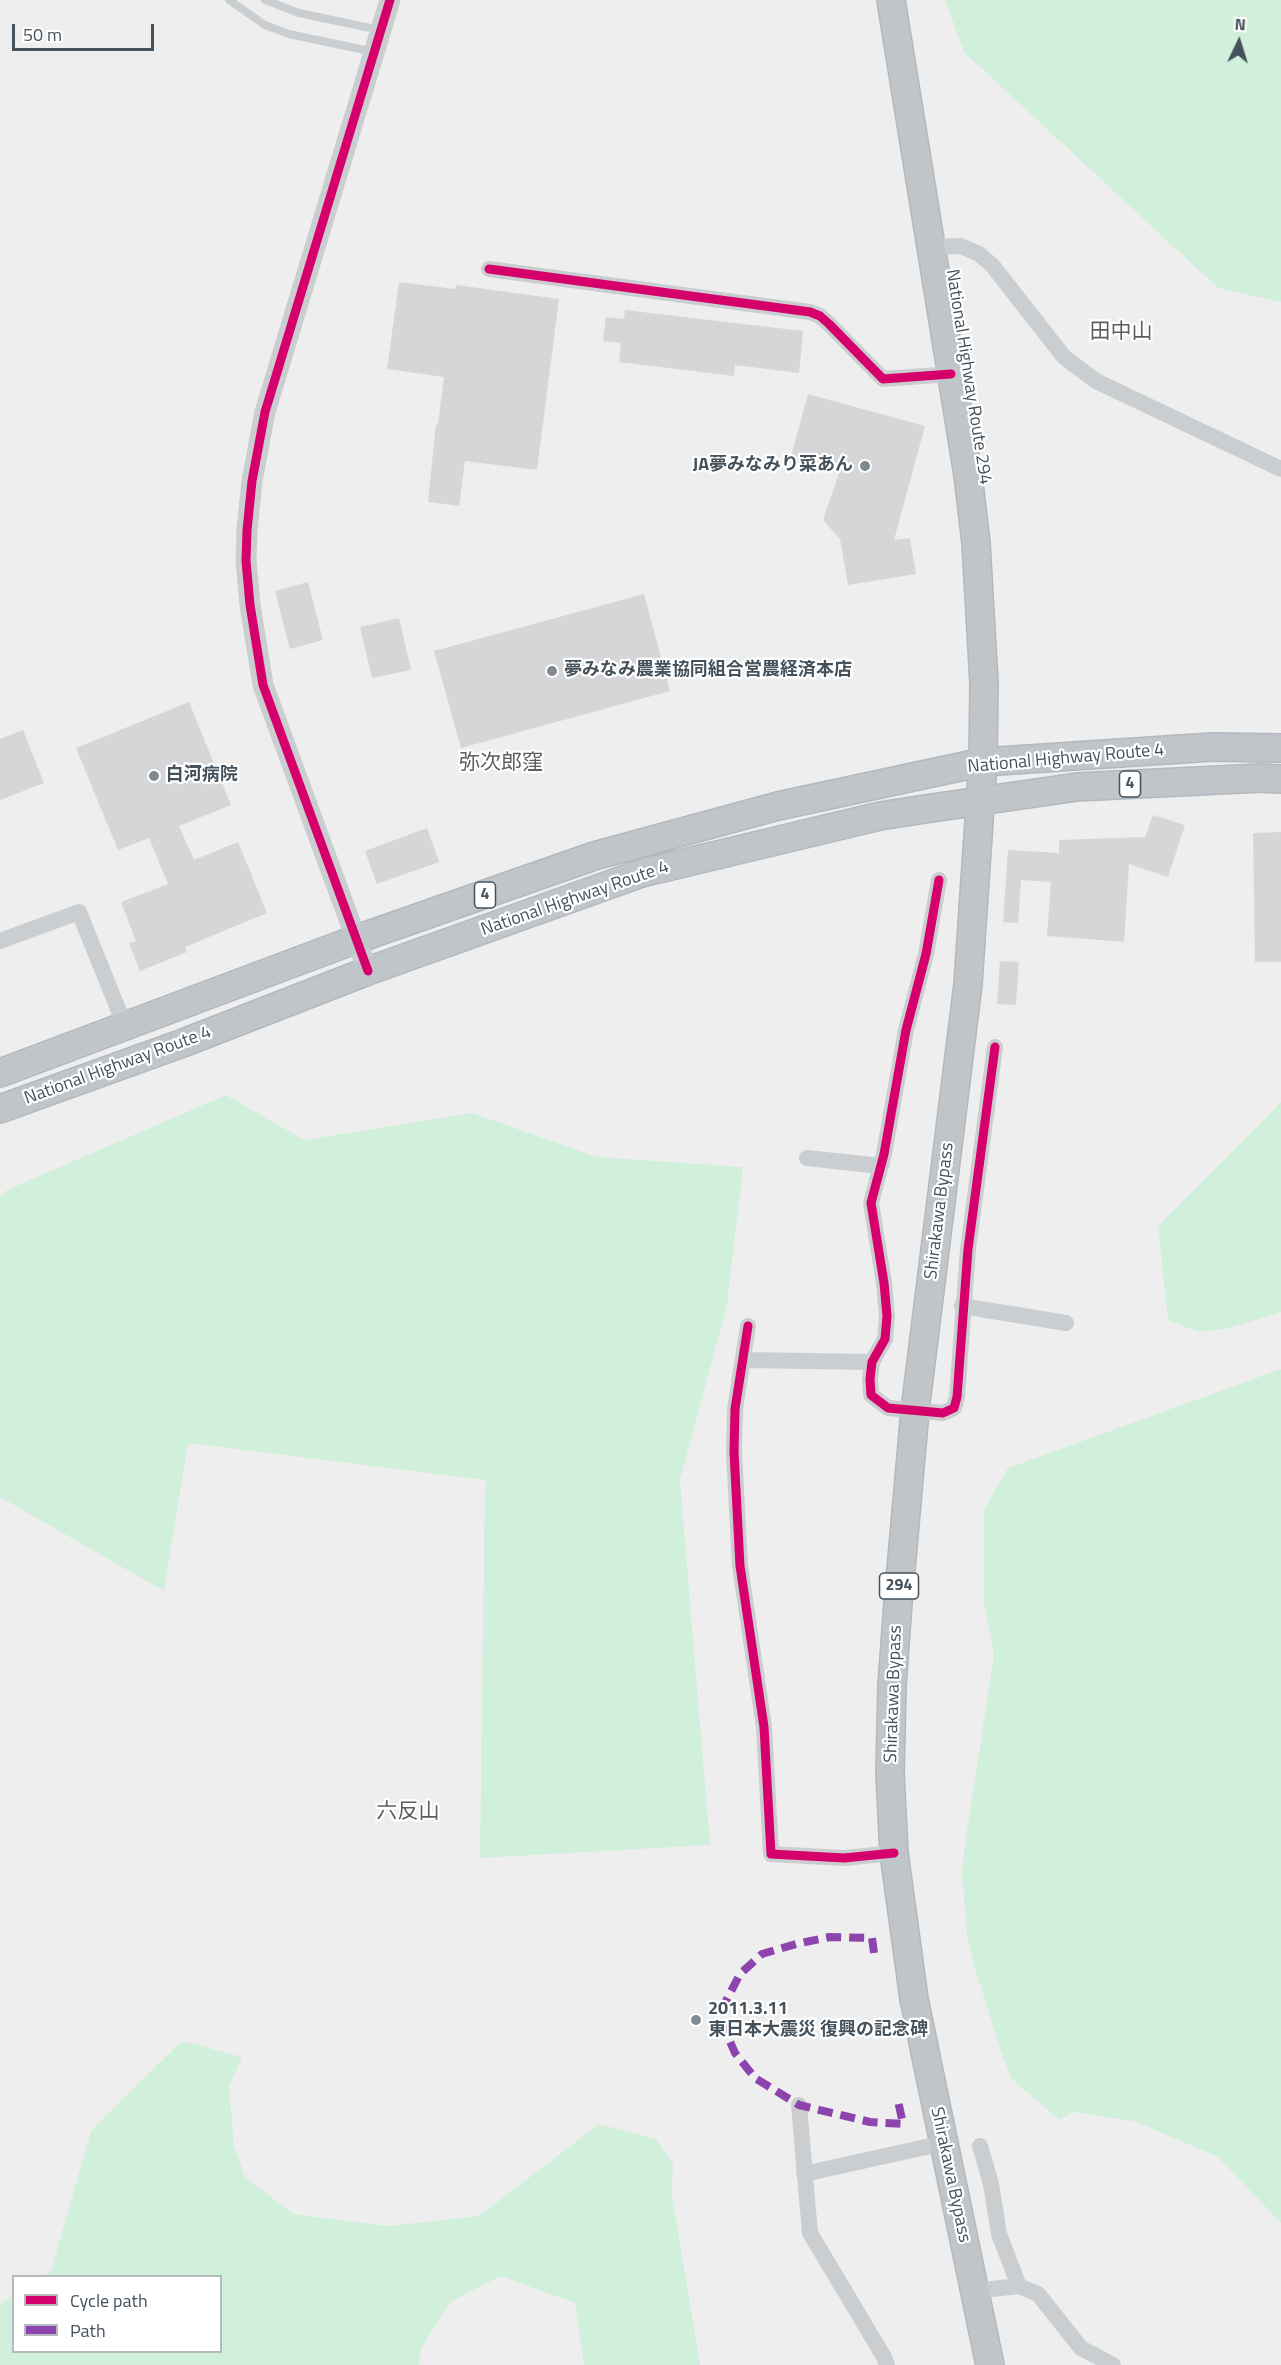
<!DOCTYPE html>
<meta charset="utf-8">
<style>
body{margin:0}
#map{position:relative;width:1281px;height:2365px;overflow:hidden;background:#efeeee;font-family:"Titillium Web",sans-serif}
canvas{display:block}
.legend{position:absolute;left:12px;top:2275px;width:210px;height:78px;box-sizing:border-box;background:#fff;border:2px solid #b5babe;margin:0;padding:8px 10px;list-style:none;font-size:18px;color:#45525c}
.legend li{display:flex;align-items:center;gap:12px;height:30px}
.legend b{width:30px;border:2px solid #b5babe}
.north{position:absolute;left:1209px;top:12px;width:60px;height:60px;-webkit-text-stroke:4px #fff;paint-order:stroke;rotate:4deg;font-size:16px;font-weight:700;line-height:24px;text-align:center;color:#45525c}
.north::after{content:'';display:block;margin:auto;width:21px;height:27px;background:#45525c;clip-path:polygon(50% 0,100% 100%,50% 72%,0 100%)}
.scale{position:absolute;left:12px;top:24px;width:142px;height:27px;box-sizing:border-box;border:3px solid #45525c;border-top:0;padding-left:8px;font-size:18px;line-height:21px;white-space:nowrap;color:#45525c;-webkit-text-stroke:4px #fff;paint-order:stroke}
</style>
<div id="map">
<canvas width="1281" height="2365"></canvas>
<ul class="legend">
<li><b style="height:8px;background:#d6006c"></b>Cycle path</li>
<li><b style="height:8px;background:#8e44ad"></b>Path</li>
</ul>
<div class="north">N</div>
<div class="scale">50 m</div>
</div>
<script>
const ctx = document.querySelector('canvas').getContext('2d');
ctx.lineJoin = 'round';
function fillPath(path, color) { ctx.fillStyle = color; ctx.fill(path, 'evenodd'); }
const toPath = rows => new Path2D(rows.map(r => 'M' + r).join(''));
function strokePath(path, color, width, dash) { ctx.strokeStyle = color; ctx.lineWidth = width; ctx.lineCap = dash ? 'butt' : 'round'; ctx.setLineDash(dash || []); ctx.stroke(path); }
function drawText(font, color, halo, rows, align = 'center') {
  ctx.font = font + ' "Titillium Web","Noto Sans JP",sans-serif'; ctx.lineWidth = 4.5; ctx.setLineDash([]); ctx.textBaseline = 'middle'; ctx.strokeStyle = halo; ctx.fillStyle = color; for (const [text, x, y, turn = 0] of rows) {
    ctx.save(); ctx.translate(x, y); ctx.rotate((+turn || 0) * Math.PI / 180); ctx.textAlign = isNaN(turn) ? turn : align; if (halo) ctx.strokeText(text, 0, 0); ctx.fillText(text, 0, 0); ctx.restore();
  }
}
fillPath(toPath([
 [945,0,1281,0,1281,302,1218,288,964,52],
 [226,1095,304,1140,472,1113,597,1157,743,1167,727,1305,680,1480,710,1845,480,1858,485,1480,188,1443,164,1591,0,1497,0,1197,7,1190],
 [1281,1102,1281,1312,1230,1328,1198,1332,1168,1320,1158,1226],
 [1281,1369,1281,2223,1218,2157,1134,2121,1073,2112,1059,2120,1012,2079,1001,2052,974,1965,967,1934,962,1874,965,1844,994,1655,984,1602,984,1509,1008,1468],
 [182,2041,242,2057,229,2086,234,2145,245,2177,293,2214,389,2226,479,2216,599,2124,656,2139,673,2164,672,2194,700,2365,584,2365,575,2303,501,2276,450,2302,420,2350,419,2365,0,2365,0,2304,13,2295,14,2352,220,2352,220,2276,43,2276,51,2271,91,2131]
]), '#d1f0db');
fillPath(toPath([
 [399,282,455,289,456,285,559,299,537,470,465,461,459,506,428,502,436,424,438,425,444,377,387,369],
 [625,310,803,331,799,373,735,365,734,376,619,362,621,343,603,341,606,317,624,319],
 [808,394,925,426,894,540,910,538,916,574,848,585,840,539,823,520,839,473,790,460],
 [308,582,323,640,290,649,275,591],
 [644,594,670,691,461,748,434,651],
 [399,618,411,670,372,678,360,627],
 [189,702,231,805,179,826,194,860,238,842,267,913,185,947,187,952,140,971,129,943,136,941,121,902,168,884,149,838,118,850,76,748],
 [23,730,44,783,0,800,0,739],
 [1153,815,1185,825,1168,877,1129,864,1124,942,1047,936,1051,882,1021,880,1018,923,1003,922,1008,850,1059,853,1059,840,1145,837],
 [427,828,439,862,377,884,365,851],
 [1281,832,1281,962,1255,962,1253,833],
 [1000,961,1019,962,1016,1005,997,1004]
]), '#d6d6d9');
const trunk = toPath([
 [891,0,968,475,976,543,984,683,983,762,968,984,915,1411,898,1603,892,1686,890,1774,894,1853,914,1999,990,2365],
 [0,1073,357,939,594,856,778,806,983,762,1212,747,1281,748],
 [0,1109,183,1043,368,971,642,873,880,816,925,809,1077,787,1260,778,1281,779]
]);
strokePath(trunk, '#b2b9be', 30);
strokePath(toPath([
 [229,0,265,25,289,34,374,52],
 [265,0,299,13,380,30]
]), '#caced0', 8);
strokePath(toPath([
 [931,247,961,246,979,254,992,265,1064,357,1096,381,1281,469],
 [489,269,810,312,820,316,829,324,883,379,951,374],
 [939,880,926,954,906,1030,884,1154,871,1203,884,1283,887,1316,885,1339,872,1362,870,1379,871,1395,888,1408,943,1413,954,1408,957,1397,968,1249,995,1047],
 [0,941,79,912,125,1026],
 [807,1158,881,1166],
 [962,1306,1066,1323],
 [748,1326,735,1409,734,1452,740,1566,764,1727,771,1854,844,1858,894,1853],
 [744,1360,872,1362],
 [799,2105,810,2233,884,2357,887,2365],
 [980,2146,991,2184,999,2234,1019,2286],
 [804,2174,944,2143],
 [974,2291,1019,2286,1038,2294,1081,2348,1113,2365]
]), '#caced0', 16);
strokePath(toPath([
 [368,971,263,685,250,605,246,561,247,530,252,481,265,412,390,0]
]), '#caced0', 21);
strokePath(trunk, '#c0c5ca', 27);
strokePath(toPath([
 [874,1953,872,1938,830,1937,796,1944,762,1954,740,1974,726,2001,724,2028,735,2053,755,2078,799,2105,870,2122,903,2124,898,2101]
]), '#8e44ad', 8, [15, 8]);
strokePath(toPath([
 [489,269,810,312,820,316,829,324,883,379,951,374],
 [939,880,926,954,906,1030,884,1154,871,1203,884,1283,887,1316,885,1339,872,1362,870,1379,871,1395,888,1408,943,1413,954,1408,957,1397,968,1249,995,1047],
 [368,971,263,685,250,605,246,561,247,530,252,481,265,412,390,0],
 [748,1326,735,1409,734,1452,740,1566,764,1727,771,1854,844,1858,894,1853]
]), '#d6006c', 9);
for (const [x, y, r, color] of [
 [865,466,6,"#80898f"],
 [552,671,6,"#80898f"],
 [154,776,6,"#80898f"],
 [696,2020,6,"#80898f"]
]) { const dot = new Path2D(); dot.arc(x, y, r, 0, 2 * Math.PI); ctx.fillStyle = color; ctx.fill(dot); strokePath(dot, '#fff', 2); }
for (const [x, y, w] of [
 [1130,784,21],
 [485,895,21],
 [899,1586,39]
]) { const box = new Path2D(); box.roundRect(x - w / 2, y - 13, w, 26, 4.5); ctx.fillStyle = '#fff'; ctx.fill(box); strokePath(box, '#45525c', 1.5); }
drawText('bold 16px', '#45525c', null, [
 ["4",1130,784],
 ["4",485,895],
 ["294",899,1586]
]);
drawText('18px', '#45525c', '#fff', [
 ["National Highway Route 294",968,377,81],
 ["National Highway Route 4",1066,759,-5],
 ["National Highway Route 4",575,899,-19],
 ["National Highway Route 4",118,1066,-20],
 ["Shirakawa Bypass",940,1211,-83],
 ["Shirakawa Bypass",894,1694,-88],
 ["Shirakawa Bypass",950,2175,78]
]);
drawText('bold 18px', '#45525c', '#fff', [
 ["JA夢みなみり菜あん",853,466,"right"],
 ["夢みなみ農業協同組合営農経済本店",564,671],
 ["白河病院",166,776],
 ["2011.3.11",708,2010],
 ["東日本大震災 復興の記念碑",708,2031]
], 'left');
drawText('21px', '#5a5e63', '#fff', [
 ["田中山",1121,333],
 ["弥次郎窪",501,764],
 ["六反山",408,1813]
]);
</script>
